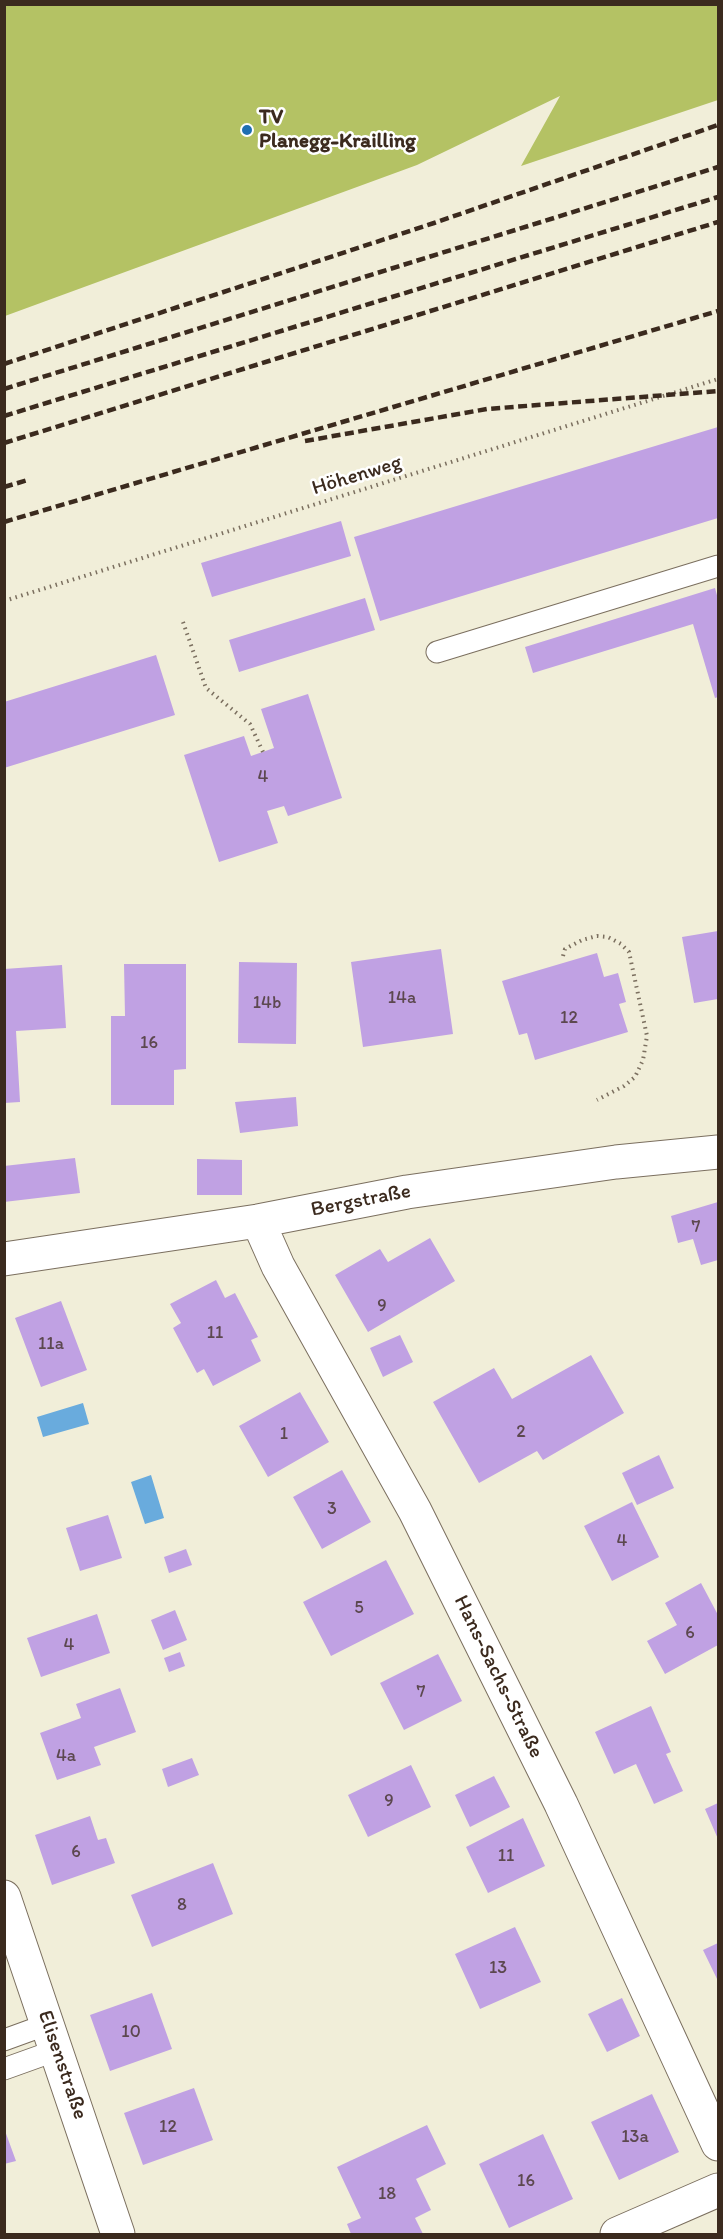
<!DOCTYPE html>
<meta charset="utf-8">
<style>
body{margin:0}
#map{position:relative;width:723px;height:2239px;overflow:hidden;background:#f1eed9;font-family:Itim,sans-serif}
canvas{display:block}
.frame{position:absolute;inset:0;border:6px solid #3b2a1e;pointer-events:none}
</style>
<div id="map">
<canvas width="723" height="2239"></canvas>
<div class="frame"></div>
</div>
<script>
const ctx = document.querySelector('canvas').getContext('2d');
ctx.lineJoin = 'round';
function fillPath(path, color) { ctx.fillStyle = color; ctx.fill(path, 'evenodd'); }
const toPath = rows => new Path2D(rows.map(r => 'M' + r).join(''));
function strokePath(path, color, width, dash) { ctx.strokeStyle = color; ctx.lineWidth = width; ctx.lineCap = dash ? 'butt' : 'round'; ctx.setLineDash(dash || []); ctx.stroke(path); }
function drawText(font, color, halo, rows, align = 'center') {
  ctx.font = font + ' Itim,sans-serif'; ctx.lineWidth = 5; ctx.setLineDash([]); ctx.textBaseline = 'middle'; ctx.strokeStyle = halo; ctx.fillStyle = color; for (const [text, x, y, turn = 0] of rows) {
    ctx.save(); ctx.translate(x, y); ctx.rotate((+turn || 0) * Math.PI / 180); ctx.textAlign = isNaN(turn) ? turn : align; if (halo) ctx.strokeText(text, 0, 0); ctx.fillText(text, 0, 0); ctx.restore();
  }
}
fillPath(toPath([
 [4,5,718,5,718,100,521,166,560,96,417,165,5,316]
]), '#b4c264');
fillPath(toPath([
 [83,1403,89,1424,43,1437,37,1417],
 [151,1475,164,1518,145,1524,131,1482]
]), '#69abdd');
fillPath(toPath([
 [718,427,718,518,380,621,354,537],
 [341,521,351,556,212,597,201,563],
 [715,588,718,599,718,697,715,698,693,624,533,673,525,647],
 [365,598,375,630,239,672,229,640],
 [156,655,175,715,4,768,4,702],
 [308,694,342,798,288,816,284,806,267,811,278,843,219,862,184,755,244,736,251,756,274,748,261,709],
 [718,931,718,999,694,1003,682,937],
 [441,949,453,1034,363,1047,351,962],
 [597,953,604,977,618,973,626,1002,619,1004,628,1032,535,1060,527,1033,519,1035,502,981],
 [239,962,297,963,296,1044,238,1043],
 [124,964,186,964,186,1069,174,1070,174,1105,111,1105,111,1016,125,1016],
 [62,965,66,1028,16,1031,20,1102,4,1103,4,969],
 [296,1097,298,1126,240,1133,235,1102],
 [75,1158,80,1193,4,1202,4,1166],
 [197,1159,242,1160,242,1195,197,1195],
 [718,1202,718,1260,701,1265,693,1239,678,1243,671,1216],
 [430,1238,455,1281,368,1332,335,1275,380,1249,388,1262],
 [216,1280,225,1298,235,1293,258,1337,251,1340,261,1361,213,1386,204,1369,197,1373,173,1328,181,1323,170,1304],
 [61,1301,87,1370,41,1387,15,1318],
 [400,1335,413,1362,383,1377,370,1348],
 [591,1355,624,1413,543,1460,537,1451,479,1483,433,1402,494,1368,512,1399],
 [300,1392,329,1442,268,1477,239,1426],
 [659,1455,674,1488,637,1505,622,1473],
 [342,1470,371,1522,322,1549,293,1497],
 [632,1502,659,1557,612,1581,584,1526],
 [108,1515,122,1558,80,1571,66,1528],
 [186,1549,192,1565,169,1573,164,1557],
 [386,1560,414,1614,331,1656,303,1602],
 [701,1583,718,1615,718,1645,665,1674,647,1641,677,1625,665,1603],
 [175,1610,187,1640,163,1650,151,1620],
 [97,1614,110,1653,41,1677,27,1638],
 [180,1652,185,1666,169,1672,164,1658],
 [438,1654,462,1701,404,1730,380,1683],
 [120,1688,136,1732,94,1747,101,1765,57,1780,40,1733,81,1718,76,1704],
 [651,1706,671,1752,666,1754,683,1791,654,1804,636,1764,614,1774,595,1732],
 [192,1758,199,1775,168,1787,162,1769],
 [411,1765,431,1807,368,1837,348,1795],
 [494,1776,510,1807,470,1827,455,1795],
 [718,1803,718,1839,705,1809],
 [90,1816,98,1840,106,1838,115,1863,52,1885,35,1835],
 [523,1818,545,1866,488,1893,466,1847],
 [213,1863,233,1914,152,1947,131,1895],
 [515,1927,541,1982,480,2009,455,1954],
 [718,1943,718,1981,703,1950],
 [152,1993,172,2049,110,2071,90,2015],
 [622,1998,640,2036,607,2052,588,2014],
 [194,2088,213,2140,143,2165,124,2113],
 [652,2094,679,2152,619,2180,591,2122],
 [427,2125,446,2164,416,2179,431,2210,415,2218,423,2234,351,2234,347,2224,361,2218,337,2167],
 [4,2128,16,2161,4,2164],
 [543,2134,573,2199,509,2228,479,2164]
]), '#c0a1e3');
const lane = toPath([
 [437,652,718,566],
 [4,2040,48,2024],
 [4,2069,57,2050]
]);
const street = toPath([
 [258,1221,278,1266,415,1511,561,1804,718,2144],
 [4,1259,258,1221,407,1192,616,1162,718,1152],
 [4,1897,118,2234],
 [617,2234,718,2190]
]);
strokePath(lane, '#7b6f5f', 23);
strokePath(street, '#7b6f5f', 35);
strokePath(toPath([
 [4,601,718,379],
 [183,622,206,688,250,724,263,752],
 [563,956,565,949,582,940,597,936,608,937,621,944,629,952,647,1036,643,1060,635,1077,624,1086,597,1100]
]), '#7b6f5f', 4, [1.5, 4.5]);
strokePath(lane, '#fff', 21);
strokePath(street, '#fff', 33);
strokePath(toPath([
 [4,364,434,223,718,125],
 [4,389,718,167],
 [4,416,718,197],
 [305,441,487,409,718,391],
 [4,443,718,222],
 [4,487,28,480],
 [4,522,718,311]
]), '#3b2a1e', 4.5, [9, 4.5]);
for (const [x, y, r, color] of [
 [247,130,6,"#1f6fb2"]
]) { const dot = new Path2D(); dot.arc(x, y, r, 0, 2 * Math.PI); ctx.fillStyle = color; ctx.fill(dot); strokePath(dot, '#fff', 2); }
drawText('18px', '#5c484f', null, [
 ["4",263,777],
 ["14a",402,998],
 ["14b",267,1003],
 ["12",569,1018],
 ["16",149,1043],
 ["7",696,1227],
 ["9",382,1306],
 ["11",215,1333],
 ["11a",51,1344],
 ["2",521,1432],
 ["1",284,1434],
 ["3",332,1509],
 ["4",622,1541],
 ["5",359,1608],
 ["6",690,1633],
 ["4",69,1645],
 ["7",421,1692],
 ["4a",66,1756],
 ["9",389,1801],
 ["6",76,1852],
 ["11",506,1856],
 ["8",182,1905],
 ["13",498,1968],
 ["10",131,2032],
 ["12",168,2127],
 ["13a",635,2137],
 ["16",526,2181],
 ["18",387,2194]
]);
drawText('bold 21px', '#3b2a1e', '#fff', [
 ["TV",259,118],
 ["Planegg-Krailling",259,142]
], 'left');
drawText('21px', '#3b2a1e', '#fff', [
 ["Höhenweg",357,476,-17],
 ["Bergstraße",361,1201,-11],
 ["Hans-Sachs-Straße",498,1677,64],
 ["Elisenstraße",62,2065,71]
]);
</script>
